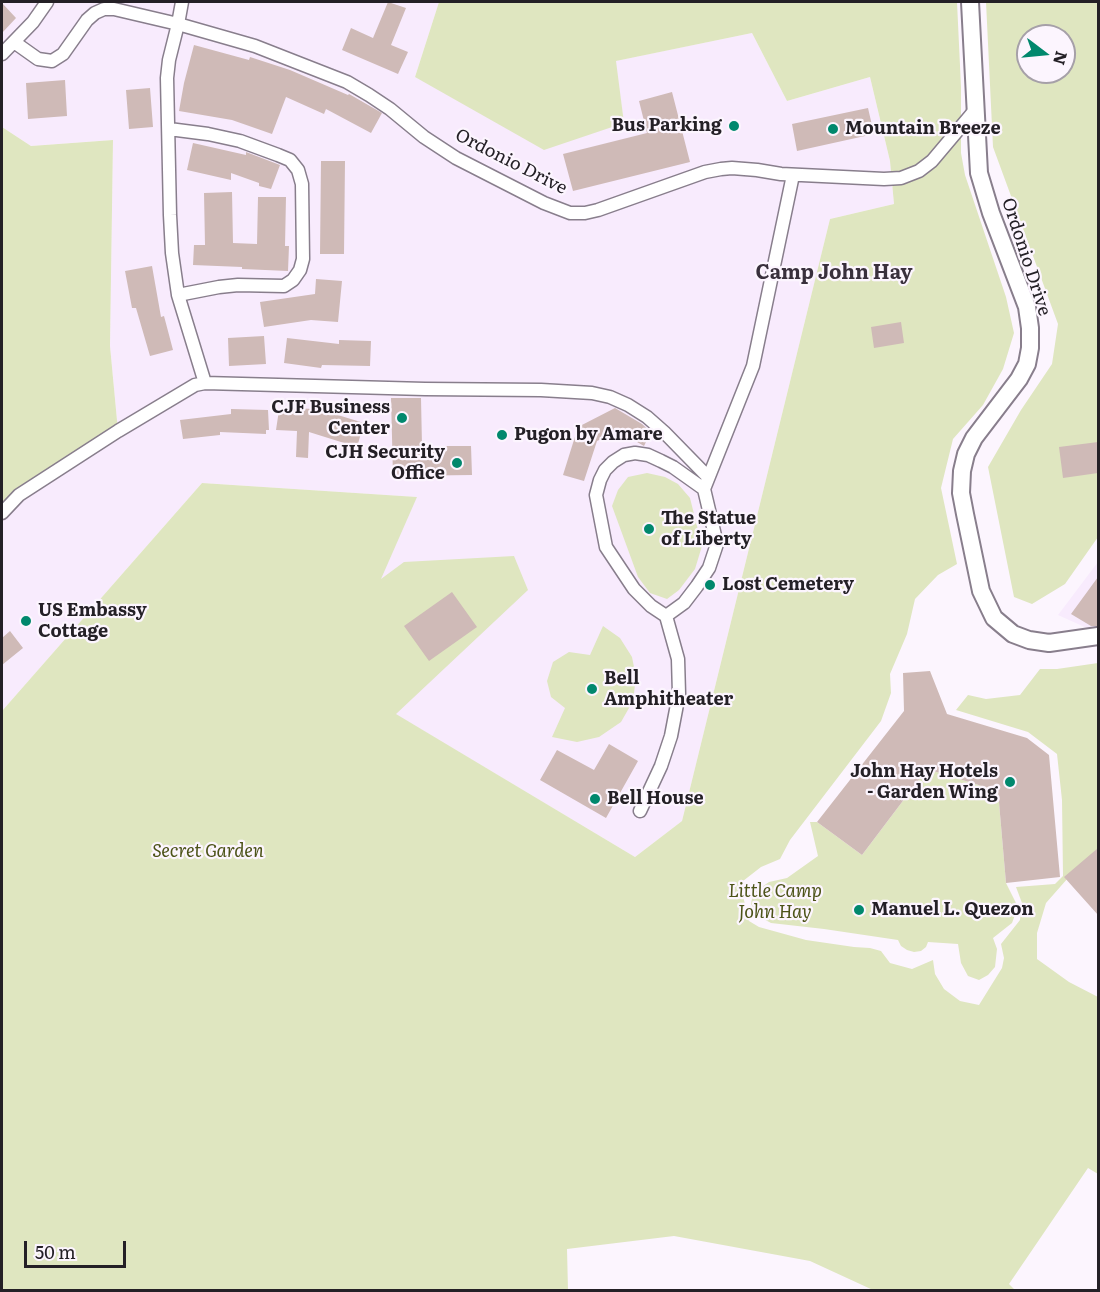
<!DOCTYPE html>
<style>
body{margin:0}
#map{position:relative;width:1100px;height:1292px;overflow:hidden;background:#fcf5fe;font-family:Literata,serif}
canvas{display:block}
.frame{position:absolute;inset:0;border:3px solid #242026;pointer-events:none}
.north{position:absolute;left:1016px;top:24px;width:60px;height:60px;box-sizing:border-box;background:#fcf5fe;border:2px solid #a6a0a8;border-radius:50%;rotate:106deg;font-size:16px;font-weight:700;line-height:24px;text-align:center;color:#242026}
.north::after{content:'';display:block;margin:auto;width:21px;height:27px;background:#01886d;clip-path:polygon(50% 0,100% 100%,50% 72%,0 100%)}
.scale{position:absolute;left:24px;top:1241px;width:102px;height:27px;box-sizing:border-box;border:3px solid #242026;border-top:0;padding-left:8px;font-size:18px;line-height:21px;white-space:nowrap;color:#242026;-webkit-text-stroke:4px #fcf5fe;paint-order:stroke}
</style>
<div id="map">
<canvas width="1100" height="1292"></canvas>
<div class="frame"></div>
<div class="north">N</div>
<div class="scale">50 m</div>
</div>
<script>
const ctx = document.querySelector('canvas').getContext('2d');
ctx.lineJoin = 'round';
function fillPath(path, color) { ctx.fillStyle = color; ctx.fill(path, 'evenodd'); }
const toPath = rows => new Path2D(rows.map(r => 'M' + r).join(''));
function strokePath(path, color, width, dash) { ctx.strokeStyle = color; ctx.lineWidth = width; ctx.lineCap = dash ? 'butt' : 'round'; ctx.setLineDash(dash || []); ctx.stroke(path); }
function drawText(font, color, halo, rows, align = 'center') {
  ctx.font = font + ' Literata,serif'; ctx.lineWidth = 4.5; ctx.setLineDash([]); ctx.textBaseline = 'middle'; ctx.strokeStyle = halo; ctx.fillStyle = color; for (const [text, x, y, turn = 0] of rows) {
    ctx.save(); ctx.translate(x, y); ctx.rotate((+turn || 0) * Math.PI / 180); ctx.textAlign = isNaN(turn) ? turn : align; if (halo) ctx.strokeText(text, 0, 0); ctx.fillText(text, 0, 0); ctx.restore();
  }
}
fillPath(toPath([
 [2,2,439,2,415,77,624,123,615,61,752,33,787,101,870,77,890,161,894,204,830,219,682,821,635,857,395,714,351,644,416,497,202,483,2,711,2,513,118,431,110,346,113,140,31,146,2,127],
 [1098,562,1098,633,1058,615]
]), '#f8ebfd');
fillPath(toPath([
 [439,2,957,2,961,87,961,153,965,175,1006,297,1014,333,1003,369,983,405,953,439,941,488,957,564,938,575,915,599,907,634,890,674,891,693,881,721,790,840,780,859,761,867,743,881,743,896,749,921,759,927,806,940,854,947,870,948,881,951,890,963,912,969,933,960,935,974,944,989,960,1001,979,1005,1002,968,1004,958,1001,944,1020,920,1022,903,1016,887,1055,884,1063,876,1062,800,1057,754,1028,732,956,710,968,695,986,699,1020,695,1040,669,1057,669,1098,663,1098,848,1068,878,1046,903,1037,933,1037,959,1069,982,1098,997,1098,1174,1088,1168,1009,1284,1015,1290,873,1290,810,1261,674,1236,567,1249,568,1290,2,1290,2,711,202,483,417,497,381,579,404,562,514,556,528,590,396,714,635,857,682,821,830,219,894,204,890,161,870,77,787,101,752,33,616,61,624,123,544,150,415,77],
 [986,2,1098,2,1098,537,1065,584,1032,604,1014,597,988,467,1021,410,1052,364,1058,324,993,147],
 [1028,36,1064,36,1064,72,1028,72],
 [2,127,31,146,113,140,110,346,118,431,2,513],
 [647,473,665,477,678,484,690,498,702,546,695,569,679,590,667,599,650,593,638,577,612,506,618,490,628,477],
 [603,626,620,638,632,657,636,677,633,701,621,722,599,737,577,742,552,737,565,708,551,697,547,681,553,662,569,652,590,655],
 [927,769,998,791,1006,883,1018,907,1012,923,993,938,997,949,995,967,988,975,979,980,968,976,961,963,958,944,928,942,926,947,921,951,914,952,907,950,901,946,898,940,824,929,771,923,758,916,751,904,753,893,769,882,787,878,818,856,810,822,817,822,862,855]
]), '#dfe6c0');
fillPath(toPath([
 [388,2,406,8,391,45,408,52,398,74,342,50,351,28,373,38],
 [2,3,16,18,2,33],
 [194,45,249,60,250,57,290,70,348,95,349,94,382,113,371,133,326,109,324,114,286,97,272,134,232,120,179,111,184,83],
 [65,80,67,116,28,119,26,83],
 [150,88,153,127,129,129,126,90],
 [672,92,690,162,573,191,563,154,647,133,639,101],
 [868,108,874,134,797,151,792,124],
 [193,143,246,155,246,152,280,165,271,189,259,186,259,183,231,173,231,180,187,170],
 [321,161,345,161,344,254,320,254],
 [232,192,233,243,257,244,258,197,286,197,285,246,289,246,288,271,242,269,242,267,193,265,194,245,205,245,204,193],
 [152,266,161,317,164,316,173,350,150,356,136,308,132,308,125,271],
 [316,279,342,281,338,322,311,320,264,327,260,302,315,294],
 [901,322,904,343,874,348,871,327],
 [264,336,266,364,229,366,228,338],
 [287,338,339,344,339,340,371,341,370,366,322,365,321,368,284,363],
 [391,398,421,398,422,446,471,446,472,475,393,476],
 [283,408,318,409,364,423,357,447,309,432,308,458,296,457,297,431,276,430,279,410,283,411],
 [615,408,642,424,651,432,644,446,618,431,597,441,584,481,563,475,578,427],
 [231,409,268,410,269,430,266,430,266,434,220,432,220,435,183,439,180,420,231,414],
 [1098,442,1098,473,1063,478,1059,447],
 [1098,577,1098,626,1091,626,1071,614],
 [452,592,477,627,429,661,404,626],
 [10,631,23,648,2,665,2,638],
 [930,671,947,714,1027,738,1049,755,1060,877,1006,883,998,791,927,769,862,855,817,822,904,711,903,673],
 [609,744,638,761,606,818,540,780,557,750,594,770],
 [1098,848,1098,915,1064,877]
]), '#cfbab7');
const street = toPath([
 [182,2,178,24,169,60,167,78,170,215,172,253,178,295,205,383],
 [14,42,38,59,52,61,63,54,87,20,95,13,104,9,114,9,178,24,255,46,347,82,369,95,390,109,424,137,456,158,544,203,570,213,585,213,598,210,705,172,721,169,732,168,757,170,781,174,884,179,901,178,919,171,932,161,975,110],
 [2,54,33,22,47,2],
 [169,129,208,134,240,141,278,155,290,160,298,170,302,184,303,259,300,270,293,280,284,286,238,285,219,287,178,295],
 [2,513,19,495,118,431,195,385,205,383,425,389,541,390,592,393,610,397,628,405,647,417,664,432,708,477],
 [666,616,684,603,697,586,709,568,717,544,704,489,753,366,793,175],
 [640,811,661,766,671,736,679,694,678,659,666,616,651,606,634,589,606,547,596,495,600,480,605,470,613,462,624,455,635,453,648,455,661,461,673,467,704,489]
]);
const secondary = toPath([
 [970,2,979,173,991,213,1027,307,1030,328,1030,348,1027,364,1019,379,974,438,966,454,962,471,961,493,965,514,981,591,994,618,1013,634,1029,640,1049,643,1098,636]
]);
strokePath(street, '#887e8c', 15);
strokePath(secondary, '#887e8c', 20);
strokePath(street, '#fff', 12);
strokePath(secondary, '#fff', 16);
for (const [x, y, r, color] of [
 [734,126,6,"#01886d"],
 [833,129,6,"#01886d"],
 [402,418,6,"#01886d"],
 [502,435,6,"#01886d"],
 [457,463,6,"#01886d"],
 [649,529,6,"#01886d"],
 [710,585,6,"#01886d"],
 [26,621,6,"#01886d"],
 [592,689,6,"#01886d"],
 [1010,782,6,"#01886d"],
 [595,799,6,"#01886d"],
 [859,910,6,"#01886d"]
]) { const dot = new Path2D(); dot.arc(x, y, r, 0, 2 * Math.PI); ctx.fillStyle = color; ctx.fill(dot); strokePath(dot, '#fcf5fe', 2); }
drawText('bold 18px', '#242026', '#fcf5fe', [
 ["Bus Parking",722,126,"right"],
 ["Mountain Breeze",845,129],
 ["CJF Business",390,408,"right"],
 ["Center",390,429,"right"],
 ["Pugon by Amare",514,435],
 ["CJH Security",445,453,"right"],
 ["Office",445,474,"right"],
 ["The Statue",661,519],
 ["of Liberty",661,540],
 ["Lost Cemetery",722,585],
 ["US Embassy",38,611],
 ["Cottage",38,632],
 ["Bell",604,679],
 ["Amphitheater",604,700],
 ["John Hay Hotels",998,772,"right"],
 ["- Garden Wing",998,793,"right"],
 ["Bell House",607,799],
 ["Manuel L. Quezon",871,910]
], 'left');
drawText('18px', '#242026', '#fcf5fe', [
 ["Ordonio Drive",511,162,27],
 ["Ordonio Drive",1026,257,72]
]);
drawText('italic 18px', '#4c5318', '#fcf5fe', [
 ["Secret Garden",208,852],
 ["Little Camp",775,892],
 ["John Hay",775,913]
]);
drawText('bold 20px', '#39303c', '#fcf5fe', [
 ["Camp John Hay",834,273]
]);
</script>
